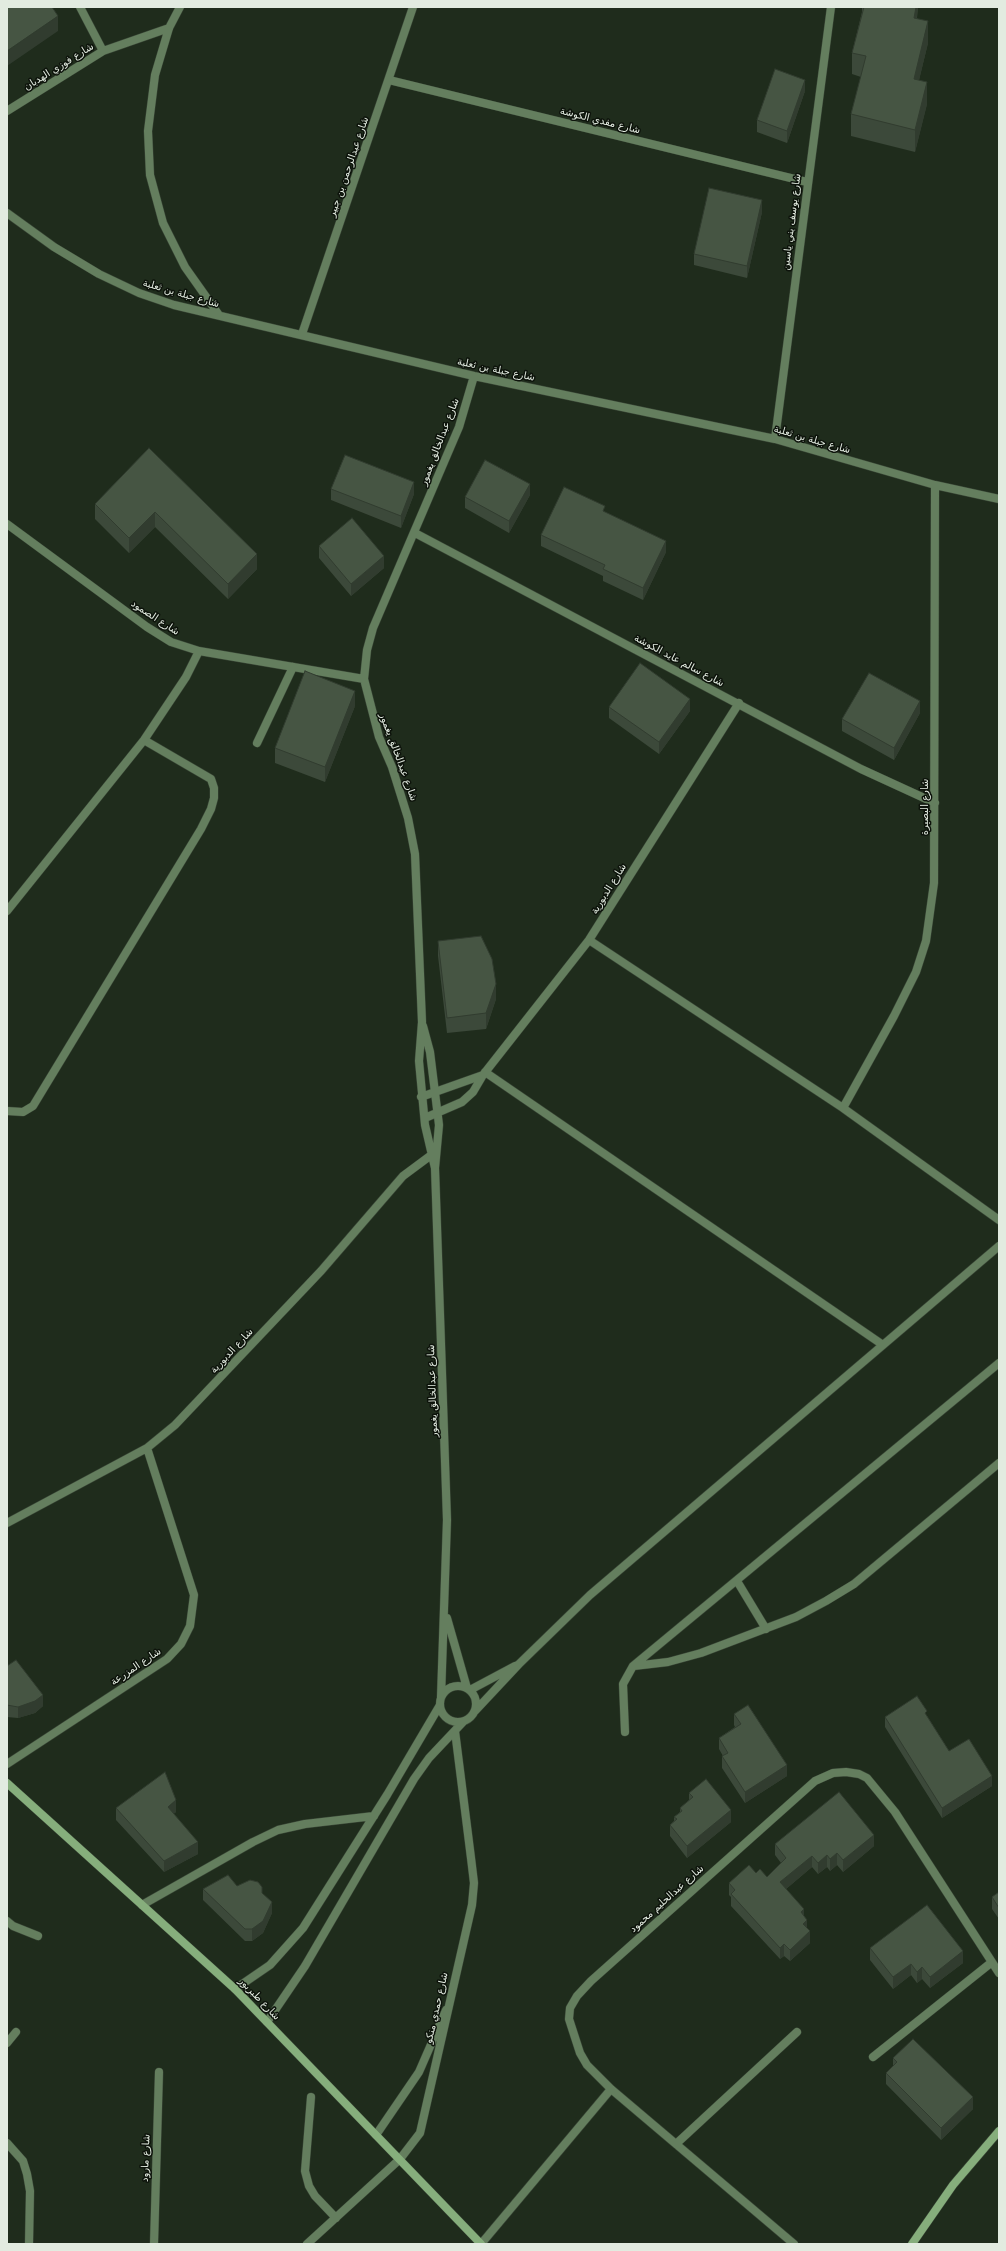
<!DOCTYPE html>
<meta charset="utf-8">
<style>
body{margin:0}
#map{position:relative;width:1006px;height:2251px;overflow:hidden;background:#1f2c1c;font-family:"DejaVu Sans",sans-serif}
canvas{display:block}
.frame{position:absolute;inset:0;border:8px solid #e2ebe0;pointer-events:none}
</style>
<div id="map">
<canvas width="1006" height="2251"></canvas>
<div class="frame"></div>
</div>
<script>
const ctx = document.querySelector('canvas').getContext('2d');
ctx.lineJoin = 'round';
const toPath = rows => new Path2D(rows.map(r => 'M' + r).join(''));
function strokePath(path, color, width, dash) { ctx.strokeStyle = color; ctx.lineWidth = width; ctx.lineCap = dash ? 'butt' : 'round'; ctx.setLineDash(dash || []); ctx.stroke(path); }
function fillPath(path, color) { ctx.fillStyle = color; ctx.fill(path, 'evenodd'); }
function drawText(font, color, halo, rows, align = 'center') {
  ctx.font = font + ' "DejaVu Sans","Noto Sans Arabic",sans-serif'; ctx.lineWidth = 3; ctx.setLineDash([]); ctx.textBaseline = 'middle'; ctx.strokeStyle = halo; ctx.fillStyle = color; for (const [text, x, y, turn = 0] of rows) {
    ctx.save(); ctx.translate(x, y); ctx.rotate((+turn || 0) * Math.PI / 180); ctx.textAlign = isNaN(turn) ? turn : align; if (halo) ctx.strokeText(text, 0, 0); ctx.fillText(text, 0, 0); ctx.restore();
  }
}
const lane = toPath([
 [257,743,293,667],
 [7,1921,13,1926,38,1936],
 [376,2135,419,2072,446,2010]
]);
const street = toPath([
 [80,7,103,51],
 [180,7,169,28,155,75,148,131,150,175,163,223,185,267,219,315],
 [389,80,807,182],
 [7,111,103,51,169,28],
 [7,213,54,247,99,274,139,293,174,305,474,376,775,439,935,485,999,499],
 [302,334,413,7],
 [775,439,831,7],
 [7,524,147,627,171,642,199,651,364,679],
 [415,533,861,769,935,803],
 [7,911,144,740,186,677,199,651],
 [589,940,843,1108,999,1220],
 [423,1026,430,1052,439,1125,435,1168,447,1520,441,1697],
 [485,1072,883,1345],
 [421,1097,483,1075],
 [843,1108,894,1016,916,972,926,941,934,883,935,485],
 [7,1111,23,1112,33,1106,201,829,211,809,214,798,214,788,211,779,144,740],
 [425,1118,462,1102,473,1092,483,1075,589,940,739,703],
 [435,1168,425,1125,419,1061,422,1022,415,854,408,818,392,767,379,737,364,679,367,650,373,628,459,427,474,376],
 [7,1523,147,1448,175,1425,321,1271,403,1176,434,1153],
 [737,1581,766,1629],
 [447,1618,467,1688],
 [634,1666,668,1662,701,1653,796,1617,826,1601,854,1584,999,1463],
 '440 1704a18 18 0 1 1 36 0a18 18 0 1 1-36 0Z',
 [470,1690,515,1666],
 [475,1711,519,1664,590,1595,999,1246],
 [625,1732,623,1684,633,1666,999,1363],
 [7,1764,167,1659,181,1644,190,1626,194,1595,147,1448],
 [142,1905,253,1842,278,1830,305,1824,374,1816],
 [235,1989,270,1965,303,1928,387,1795,440,1705],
 [267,2022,305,1966,414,1779,429,1758,463,1722],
 [7,2043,16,2032],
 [873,2057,992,1962],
 [311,2097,305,2171,309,2186,315,2196,336,2218],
 [7,2143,23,2161,27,2174,30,2191,29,2244],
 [676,2144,797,2032],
 [154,2244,159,2072],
 [307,2244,400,2159,420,2133,472,1905,474,1883,471,1858,455,1731],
 [481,2244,611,2089],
 [794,2244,611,2089,587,2065,580,2053,569,2019,570,2008,577,1996,591,1981,815,1781,833,1773,846,1772,859,1774,867,1778,895,1812,999,1973]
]);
const secondary = toPath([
 [7,1783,235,1989,481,2244],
 [912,2244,953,2185,999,2131]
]);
strokePath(lane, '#3a4737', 9);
strokePath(street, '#3a4737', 9);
strokePath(secondary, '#3a4737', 9);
strokePath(lane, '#647e5e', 8);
strokePath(street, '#647e5e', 8);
strokePath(secondary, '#86ae7c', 8);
fillPath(toPath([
 [862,7,918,7,917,18,928,43,919,80,927,104,915,152,851,136,851,114,861,77,852,74,852,53,862,12],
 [805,91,787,143,757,132,757,120],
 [762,212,747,278,694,265,694,254],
 [149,448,257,569,228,599,155,527,129,553,95,519,95,504],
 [331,489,414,494,401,528,331,500],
 [530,495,509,533,465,508,465,497],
 [605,512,666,552,643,600,603,581,603,576,541,546,541,535],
 [319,546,384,568,351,596,319,558],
 [355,706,325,782,275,763,275,748],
 [609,707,690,711,659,754,609,718],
 [920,713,894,760,842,731,842,719],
 [438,941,496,999,486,1029,447,1033,438,956],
 [7,1666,43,1706,35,1713,18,1718,7,1717],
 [734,1714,787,1776,745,1803,722,1768,722,1756,723,1756,719,1749,719,1738,735,1727,734,1725],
 [927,1716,949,1751,992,1786,942,1818,885,1727,885,1717],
 [689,1793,731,1822,687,1858,670,1836,670,1825,674,1821,674,1817,680,1812,680,1808,689,1800],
 [116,1808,176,1812,173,1814,198,1854,164,1872,116,1820],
 [775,1844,874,1846,843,1872,837,1865,830,1871,827,1867,818,1874,812,1867,786,1889,804,1917,810,1943,790,1961,784,1956,780,1959,731,1906,731,1897,729,1895,729,1883,756,1873,767,1877,781,1863,775,1855],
 [237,1886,262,1893,272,1913,263,1933,252,1941,245,1941,203,1900,203,1889],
 [999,1892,999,1919,992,1909,992,1897],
 [870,1948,963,1963,930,1988,922,1979,917,1983,911,1975,893,1989,870,1960],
 [893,2058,973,2109,941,2140,886,2084,886,2073,893,2066]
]), '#3c493a');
fillPath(toPath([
 [916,7,918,7,914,39,914,18],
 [58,16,58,31,7,66,7,51],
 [928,21,928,43,914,101,914,79],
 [805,80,805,91,787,143,787,131],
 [927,82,927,104,915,152,915,130],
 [762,200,762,212,747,278,747,266],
 [414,482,414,494,401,528,401,516],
 [530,484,530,495,509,533,509,521],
 [155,512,155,527,129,553,129,538],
 [666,541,666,552,643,600,643,588],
 [257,554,257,569,228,599,228,584],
 [384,556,384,568,351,596,351,584],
 [355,691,355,706,325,782,325,767],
 [690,699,690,711,659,754,659,742],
 [920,701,920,713,894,760,894,748],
 [496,984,496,999,486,1029,486,1013],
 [43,1695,43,1706,35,1713,18,1718,18,1707],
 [787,1765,787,1776,745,1803,745,1792],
 [992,1776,992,1786,942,1818,942,1808],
 [176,1800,176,1812,168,1819,168,1807],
 [731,1810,731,1822,687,1858,687,1846],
 [874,1835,874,1846,843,1872,843,1860],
 [198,1842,198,1854,164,1872,164,1861],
 [837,1853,837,1865,830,1871,830,1859],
 [827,1855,827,1867,818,1874,818,1863],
 [812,1856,812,1867,780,1894,780,1882],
 [272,1902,272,1913,263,1933,252,1941,252,1929],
 [804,1909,804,1920,801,1912],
 [807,1920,807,1931,803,1924],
 [810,1931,810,1943,790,1961,790,1950],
 [784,1944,784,1956,780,1959,780,1948],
 [963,1951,963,1963,930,1988,930,1977],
 [911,1964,911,1975,893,1989,893,1977],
 [922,1967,922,1979,917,1983,917,1972],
 [973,2097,973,2109,941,2140,941,2128]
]), '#313c2f');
const building = toPath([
 [7,7,52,7,58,16,7,51,7,7],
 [864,7,916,7,914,18,928,21,914,79,927,82,915,130,851,114,866,56,852,53,864,7],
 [775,69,805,80,787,131,757,120,775,69],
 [709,188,762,200,747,266,694,254,709,188],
 [149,448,257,554,228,584,155,512,129,538,95,504,149,448],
 [345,455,414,482,401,516,331,489,345,455],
 [485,460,530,484,509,521,465,497,485,460],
 [564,487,605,506,603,511,666,541,643,588,603,569,605,565,541,535,564,487],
 [352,518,384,556,351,584,319,546,352,518],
 [640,663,690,699,659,742,609,707,640,663],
 [305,671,355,691,325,767,275,748,305,671],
 [869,673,920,701,894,748,842,719,869,673],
 [481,936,492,959,496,984,486,1013,447,1018,438,941,481,936],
 [16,1660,43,1695,35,1701,18,1707,7,1705,7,1666,16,1660],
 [917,1696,927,1711,925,1713,949,1751,969,1739,992,1776,942,1808,885,1717,917,1696],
 [748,1705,787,1765,745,1792,722,1756,728,1753,719,1738,741,1724,734,1714,748,1705],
 [165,1772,176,1800,168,1807,198,1842,164,1861,116,1808,165,1772],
 [706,1779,731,1810,687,1846,670,1825,677,1819,674,1817,682,1811,680,1808,693,1797,689,1793,706,1779],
 [839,1792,874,1835,843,1860,837,1853,830,1859,827,1855,818,1863,812,1856,780,1882,804,1909,801,1912,807,1920,803,1924,810,1931,790,1950,784,1944,780,1948,731,1894,735,1890,729,1883,749,1865,756,1873,760,1869,767,1877,786,1858,775,1844,839,1792],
 [228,1875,237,1886,250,1880,258,1882,262,1887,262,1893,272,1902,263,1921,252,1929,245,1929,203,1889,228,1875],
 [999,1892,999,1908,992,1897,999,1892],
 [927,1905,963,1951,930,1977,922,1967,917,1972,911,1964,893,1977,870,1948,927,1905],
 [913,2039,973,2097,941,2128,886,2073,897,2062,893,2058,913,2039]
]);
fillPath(building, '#465543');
strokePath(building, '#313c2f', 1);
drawText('10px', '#e2ebe0', '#0d130b', [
 ["شارع فوزي الهدبان",59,67,-32],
 ["شارع مفدي الكوشة",600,121,14],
 ["شارع عبدالرحمن بن جبير",349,167,-71],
 ["شارع يوسف بني ياسين",792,222,-83],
 ["شارع جبلة بن ثعلبة",181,294,16],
 ["شارع جبلة بن ثعلبة",496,370,12],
 ["شارع جبلة بن ثعلبة",812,440,16],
 ["شارع عبدالخالق يغمور",440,442,-69],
 ["شارع الصمود",155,618,33],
 ["شارع سالم عايد الكوشة",679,661,28],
 ["شارع عبدالخالق يغمور",398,757,70],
 ["شارع البصيرة",925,807,-90],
 ["شارع الدبورية",609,889,-58],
 ["شارع الدبورية",232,1351,-47],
 ["شارع عبدالخالق يغمور",433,1391,-92],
 ["شارع المزرعة",136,1667,-34],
 ["شارع عبدالحليم محمود",667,1899,-42],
 ["شارع طبربور",259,1999,46],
 ["شارع حمدي منكو",437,2008,-77],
 ["شارع مارود",146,2158,-88]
]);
</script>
